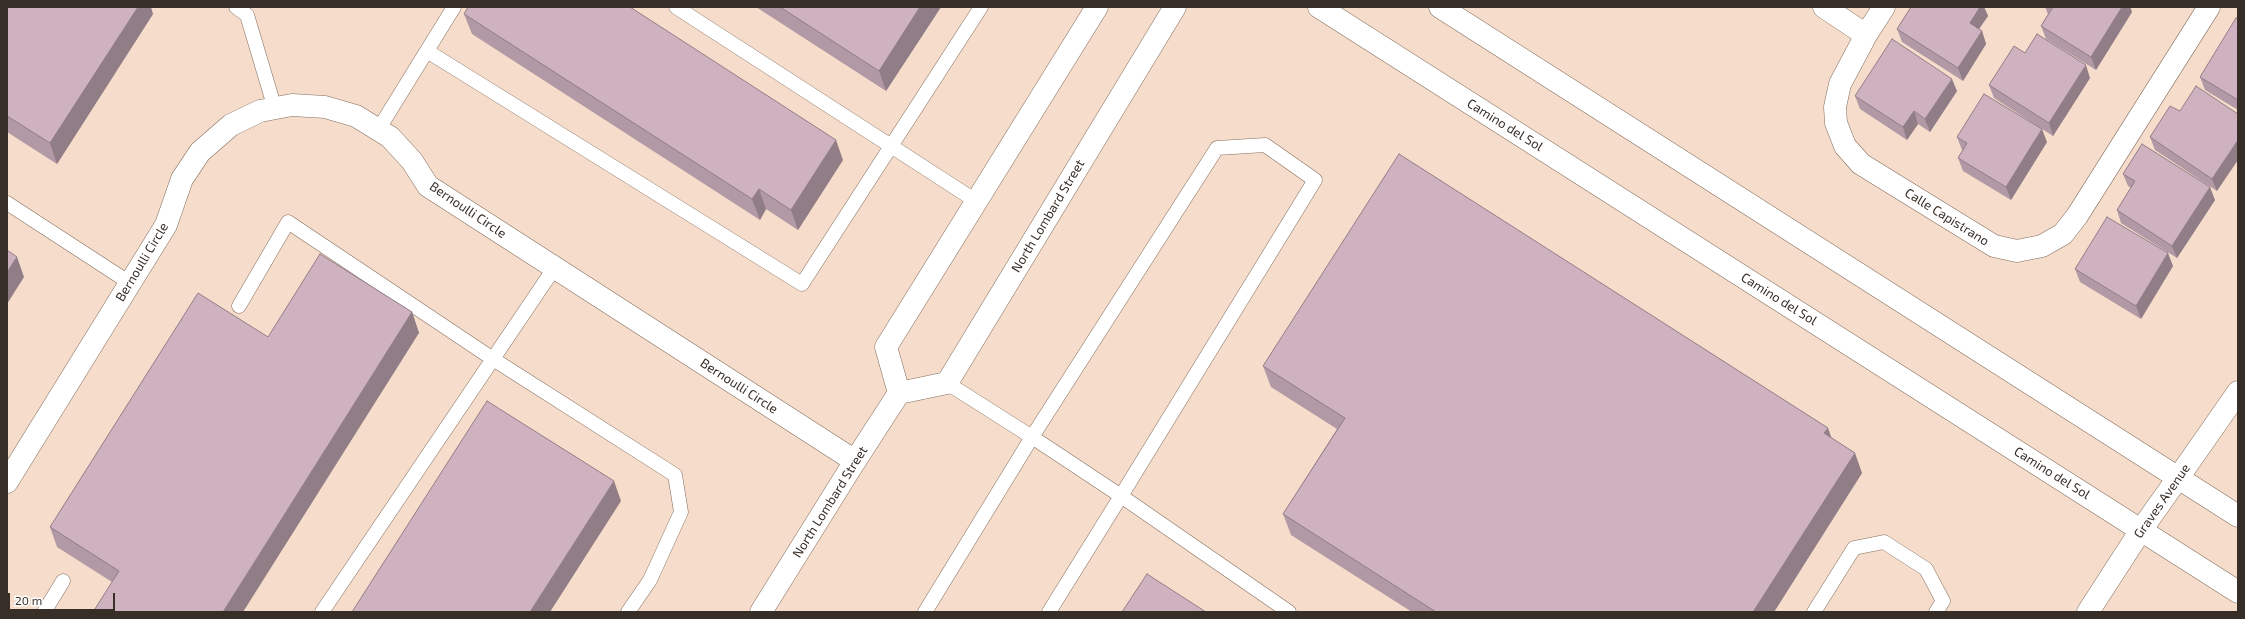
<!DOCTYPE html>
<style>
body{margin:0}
#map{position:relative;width:2245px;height:619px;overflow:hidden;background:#f6ddcb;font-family:"Exo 2",sans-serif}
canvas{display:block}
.frame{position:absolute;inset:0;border:8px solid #372e27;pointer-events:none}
.scale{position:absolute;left:8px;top:593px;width:107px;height:18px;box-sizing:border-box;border:2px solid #372e27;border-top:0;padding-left:5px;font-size:12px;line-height:14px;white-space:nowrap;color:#372e27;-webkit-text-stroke:3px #fff;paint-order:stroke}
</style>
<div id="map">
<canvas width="2245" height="619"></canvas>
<div class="frame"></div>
<div class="scale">20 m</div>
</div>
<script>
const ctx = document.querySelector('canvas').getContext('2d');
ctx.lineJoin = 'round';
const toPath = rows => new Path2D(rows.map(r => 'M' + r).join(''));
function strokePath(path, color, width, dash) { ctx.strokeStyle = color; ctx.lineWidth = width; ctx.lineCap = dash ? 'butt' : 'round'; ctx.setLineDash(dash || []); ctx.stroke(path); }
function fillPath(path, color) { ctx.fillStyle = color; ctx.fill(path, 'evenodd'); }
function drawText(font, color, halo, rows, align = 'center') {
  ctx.font = font + ' "Exo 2",sans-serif'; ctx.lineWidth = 4; ctx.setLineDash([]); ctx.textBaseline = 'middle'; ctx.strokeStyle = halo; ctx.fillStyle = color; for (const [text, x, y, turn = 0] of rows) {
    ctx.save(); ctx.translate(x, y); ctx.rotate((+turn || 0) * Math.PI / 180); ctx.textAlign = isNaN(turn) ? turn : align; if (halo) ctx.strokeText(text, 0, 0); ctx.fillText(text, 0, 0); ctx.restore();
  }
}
const lane = toPath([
 [236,7,247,15,275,109],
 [676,7,976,201],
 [427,51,802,284,981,7],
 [378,130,454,7],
 [1265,145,1315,180,1121,496,1032,437,1217,148,1265,145],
 [7,203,130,283],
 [239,306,288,222,493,359,675,475,681,512,650,580,628,612],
 [44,612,63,581],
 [322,612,555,267],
 [925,612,1032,437,947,383],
 [1049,612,1121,496,1289,612],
 [1814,612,1854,548,1884,542,1926,569,1943,601,1936,612]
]);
const street = toPath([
 [1824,7,1866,35],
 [1884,7,1866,35,1840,84,1835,107,1836,123,1845,146,1861,164,1994,246,2017,251,2042,246,2063,234,2077,216,2209,7],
 [899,393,886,347,1097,7],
 [7,482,166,225,182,179,200,152,231,125,260,111,292,105,325,107,356,116,390,137,412,161,428,186,855,461,899,393,947,383,1175,7],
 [2088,612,2141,530,2178,478]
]);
const secondary = toPath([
 [1319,7,2238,592],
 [1440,7,2238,516],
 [2178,478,2238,392],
 [761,612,855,461]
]);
strokePath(lane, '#836d5d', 15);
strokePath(street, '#836d5d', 23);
strokePath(secondary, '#836d5d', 23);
strokePath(lane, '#fff', 14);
strokePath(street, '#fff', 22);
strokePath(secondary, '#fff', 22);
fillPath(toPath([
 [7,7,153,14,57,164,7,132],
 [756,7,941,7,886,91],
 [1911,7,1984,7,1988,16,1979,29,1982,31,1986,44,1963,81,1902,42,1897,29],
 [2045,7,2130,7,2132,12,2096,70,2046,39,2041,26,2048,14],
 [464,14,843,160,798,230,766,209,760,220,472,34],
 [2238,19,2238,110,2205,90,2200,77],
 [2025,53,2090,78,2053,136,1994,98,1989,85],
 [1957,91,1930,132,1918,124,1907,140,1860,109,1855,96],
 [2180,111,2238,114,2217,191,2155,150,2150,137],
 [1957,137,2047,142,2011,200,1963,171,1958,158,1963,150,1962,150],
 [2123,174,2215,200,2177,258,2121,223,2117,210,2131,188,2128,186],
 [2173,266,2141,319,2080,282,2075,269],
 [412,312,419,333,112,582,57,547,50,527,268,337],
 [1263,366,1831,438,1862,473,1774,612,1412,612,1291,535,1283,514,1337,429,1271,387]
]), '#b199a5');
fillPath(toPath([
 [138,7,151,7,153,14,57,164,50,143],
 [920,7,941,7,886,91,879,71],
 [1980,7,1984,7,1988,16,1974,36,1970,23],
 [2122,7,2130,7,2132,12,2096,70,2091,57],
 [1982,31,1986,44,1963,81,1958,68],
 [2086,65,2090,78,2053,136,2049,123],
 [1952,79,1957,91,1930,132,1925,119],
 [1914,111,1918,124,1907,140,1903,127],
 [2042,129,2047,142,2011,200,2006,187],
 [836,140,843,160,798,230,791,210],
 [2238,140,2238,160,2217,191,2212,179],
 [2210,187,2215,200,2177,258,2172,246],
 [759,189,766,209,760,220,752,199],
 [2168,253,2173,266,2141,319,2136,306],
 [17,257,24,277,7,304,7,272],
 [412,312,419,333,243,612,223,612],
 [1828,428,1835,448,1824,433],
 [1855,453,1862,473,1774,612,1753,612],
 [614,481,621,501,550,612,530,612]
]), '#907d86');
const building = toPath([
 [7,7,138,7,50,143,7,116,7,7],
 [468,7,630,7,836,140,791,210,759,189,752,199,464,14,468,7],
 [780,7,920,7,879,71,780,7],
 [1911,7,1980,7,1970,23,1982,31,1958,68,1897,29,1911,7],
 [2053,7,2122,7,2091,57,2041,26,2053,7],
 [2236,18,2238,19,2238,100,2200,77,2236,18],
 [2037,34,2086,65,2049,123,1989,85,2014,46,2025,53,2037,34],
 [1892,39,1952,79,1925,119,1914,111,1903,127,1855,96,1892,39],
 [2196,86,2238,114,2238,140,2212,179,2150,137,2170,106,2180,111,2196,86],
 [1984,94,2042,129,2006,187,1958,158,1967,143,1957,137,1984,94],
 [2142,144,2210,187,2172,246,2117,210,2135,181,2123,174,2142,144],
 [1399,154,1828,428,1824,433,1855,453,1753,612,1664,612,1662,611,1662,612,1436,612,1283,514,1345,418,1263,366,1399,154],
 [2107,217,2168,253,2136,306,2075,269,2107,217],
 [7,250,17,257,7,272,7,250],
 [320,254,412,312,223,612,93,612,119,571,50,527,198,293,268,337,320,254],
 [487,401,614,481,530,612,352,612,487,401],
 [1147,574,1206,612,1122,612,1147,574]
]);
fillPath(building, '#ceb2c0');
strokePath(building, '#907d86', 1);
drawText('13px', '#372e27', '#fff', [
 ["Camino del Sol",1505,125,32],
 ["Bernoulli Circle",468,210,34],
 ["North Lombard Street",1048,216,-59],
 ["Calle Capistrano",1947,217,32],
 ["Bernoulli Circle",142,262,-59],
 ["Camino del Sol",1779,299,32],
 ["Bernoulli Circle",739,386,33],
 ["Camino del Sol",2052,473,32],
 ["Graves Avenue",2162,501,-55],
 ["North Lombard Street",830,502,-58]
]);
</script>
